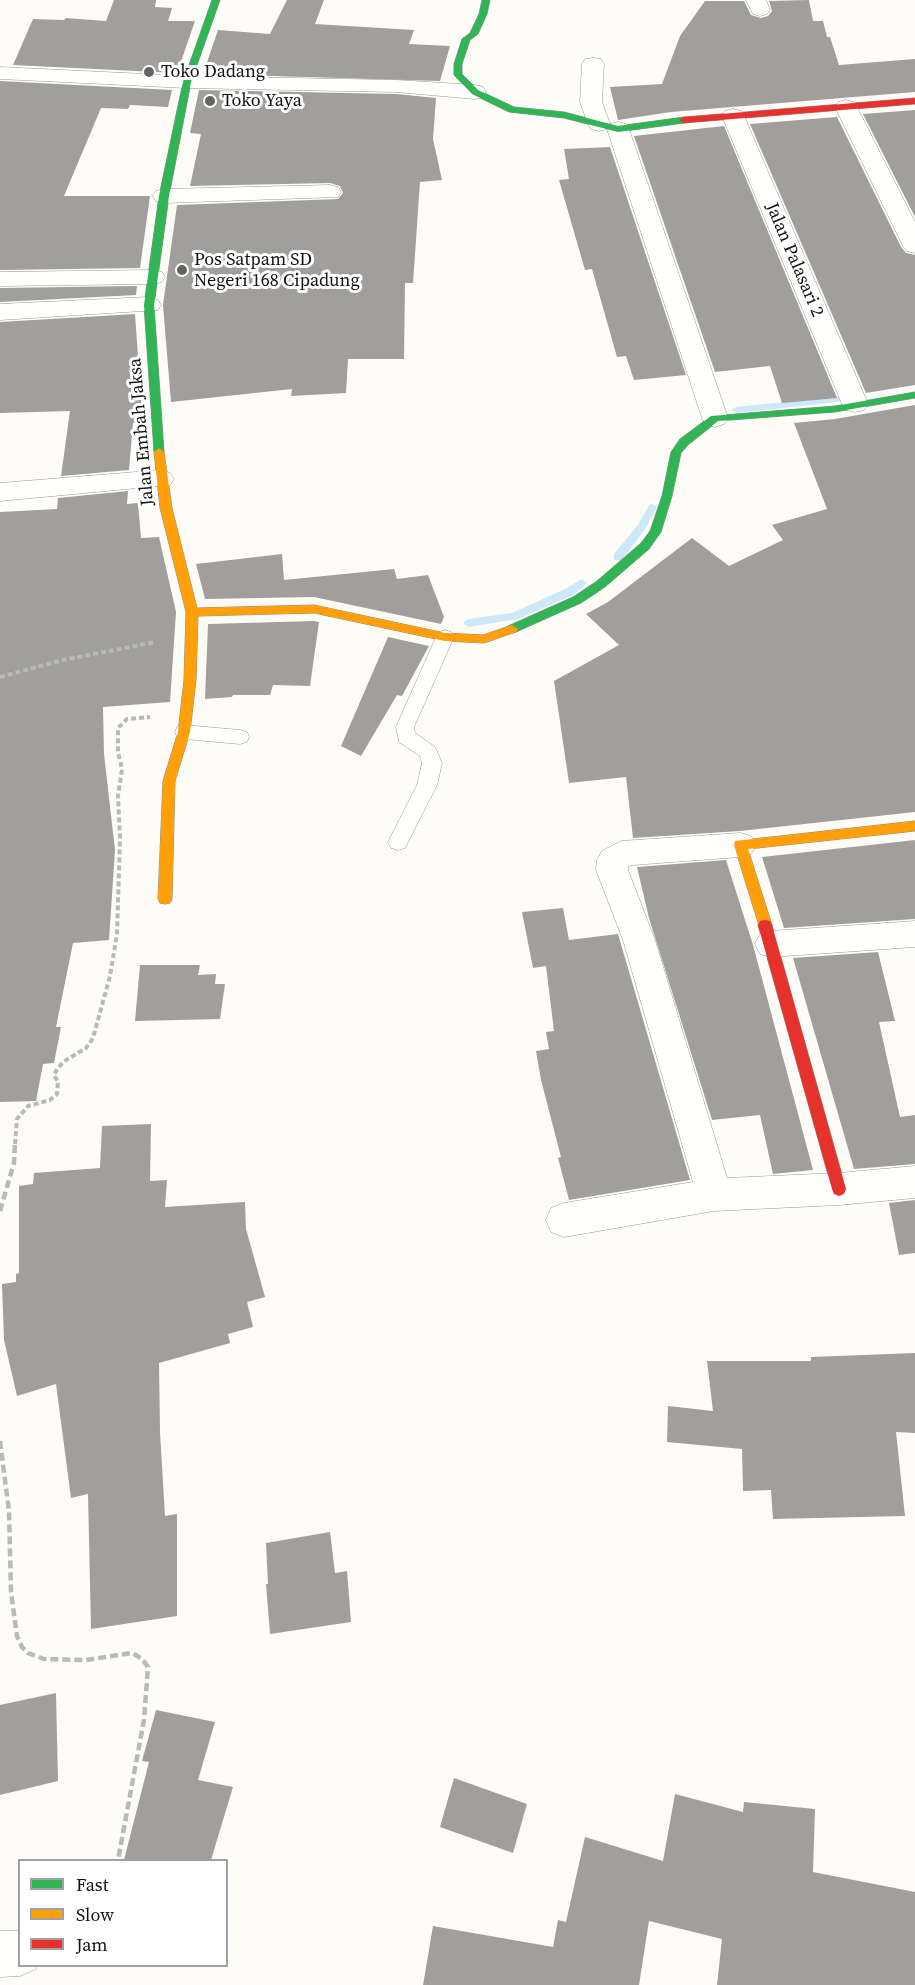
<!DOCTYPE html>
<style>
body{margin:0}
#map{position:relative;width:915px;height:1985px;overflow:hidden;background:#fdfcf7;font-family:"Source Serif 4",serif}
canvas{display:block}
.legend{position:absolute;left:18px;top:1859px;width:210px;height:108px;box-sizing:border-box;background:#fff;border:2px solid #a0a0a0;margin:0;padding:8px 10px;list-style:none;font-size:18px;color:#111}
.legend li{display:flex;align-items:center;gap:12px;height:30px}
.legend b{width:30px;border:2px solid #a0a0a0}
</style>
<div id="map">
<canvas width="915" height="1985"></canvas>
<ul class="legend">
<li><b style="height:8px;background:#30b455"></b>Fast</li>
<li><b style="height:8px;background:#ff9f0a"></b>Slow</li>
<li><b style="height:8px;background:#e5322d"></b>Jam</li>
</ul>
</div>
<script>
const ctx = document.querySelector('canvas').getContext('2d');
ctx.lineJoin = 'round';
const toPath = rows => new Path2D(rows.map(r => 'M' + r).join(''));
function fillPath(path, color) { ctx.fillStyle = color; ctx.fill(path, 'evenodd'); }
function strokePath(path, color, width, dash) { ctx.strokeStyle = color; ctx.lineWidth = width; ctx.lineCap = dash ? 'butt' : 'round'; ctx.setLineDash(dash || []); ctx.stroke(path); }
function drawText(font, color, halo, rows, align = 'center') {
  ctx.font = font + ' "Source Serif 4",serif'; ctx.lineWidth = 6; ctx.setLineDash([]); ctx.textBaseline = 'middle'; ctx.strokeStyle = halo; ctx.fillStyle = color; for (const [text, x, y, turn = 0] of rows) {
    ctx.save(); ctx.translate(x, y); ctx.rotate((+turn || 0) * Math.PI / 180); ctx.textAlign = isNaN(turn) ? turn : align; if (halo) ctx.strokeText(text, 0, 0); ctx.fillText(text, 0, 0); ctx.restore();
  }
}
fillPath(toPath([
 [852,395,857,398,855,400,736,413,731,410,736,407,852,395],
 [652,504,657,507,645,529,622,560,614,560,614,554,638,525,649,505,652,504],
 [582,579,587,583,575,594,518,619,468,627,463,623,468,619,512,613,567,588,582,579]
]), '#cde8f7');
fillPath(toPath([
 [114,0,156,0,155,7,172,8,168,21,195,21,177,73,13,65,33,19,64,20,66,18,106,21],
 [287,0,324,0,315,24,414,30,409,44,450,46,440,81,203,74,218,30,270,34],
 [809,0,813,21,823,21,827,37,830,37,839,65,915,59,915,92,671,112,618,120,610,87,662,84,680,36,705,1,744,1,751,15,761,18,768,16,772,11,769,1],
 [0,81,172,90,168,107,130,105,128,109,101,108,64,196,150,196,140,268,0,270],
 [199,90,396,94,436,98,433,139,442,180,420,182,413,283,405,283,404,359,348,359,346,393,291,396,292,389,171,402,163,305,177,205,338,199,343,193,340,186,330,183,190,186,201,134,190,133],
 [915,110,915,217,863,114],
 [837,117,901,247,906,253,915,255,915,385,866,393,750,124],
 [724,126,837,398,782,403,770,366,715,372,634,136],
 [610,147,686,375,634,380,626,356,617,357,592,269,585,270,559,180,569,179,564,149],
 [137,286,136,295,0,302,0,288],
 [135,314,142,414,141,423,133,423,129,470,61,476,70,411,0,413,0,322],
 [915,405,915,812,740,831,633,838,626,777,569,783,554,681,619,645,586,614,608,602,692,538,729,566,783,540,772,525,827,509,794,423,835,419],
 [128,491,127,504,138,503,141,538,159,537,176,612,170,702,103,707,104,754,115,850,109,940,73,943,56,1027,61,1027,54,1063,43,1064,36,1101,0,1102,0,512,57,509,58,498],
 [282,554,284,580,394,569,397,579,428,575,444,617,441,624,314,597,205,599,196,564],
 [314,621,319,622,310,686,273,685,270,695,233,695,232,697,205,699,208,624],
 [388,637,429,646,402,696,397,695,361,756,341,746],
 [915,840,915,919,784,928,762,857],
 [726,860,753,945,813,1170,773,1174,760,1115,712,1120,649,918,637,867],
 [563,908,569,940,618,934,690,1180,569,1200,558,1158,561,1157,541,1080,536,1051,549,1049,546,1032,554,1031,546,966,533,968,522,912],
 [878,952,895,1021,879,1022,900,1117,915,1115,915,1164,854,1169,793,958],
 [140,965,200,965,198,975,216,974,215,984,225,984,220,1019,135,1021],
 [151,1124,150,1181,167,1180,165,1207,245,1202,246,1229,265,1297,247,1302,253,1327,228,1334,230,1343,159,1363,160,1432,165,1516,177,1514,177,1616,91,1629,88,1494,71,1498,56,1384,17,1396,4,1340,2,1284,16,1282,16,1274,19,1273,19,1186,33,1184,34,1173,100,1168,102,1126],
 [915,1200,915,1253,899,1255,889,1203],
 [915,1353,915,1433,896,1432,905,1516,773,1519,771,1490,743,1491,742,1449,667,1442,668,1406,713,1411,707,1361,811,1361,811,1357],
 [330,1532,335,1573,347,1571,351,1622,270,1634,266,1584,268,1584,266,1543],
 [56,1693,58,1781,0,1795,0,1705],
 [156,1710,215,1722,198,1780,233,1787,211,1860,124,1860,149,1762,142,1761],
 [454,1778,527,1804,513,1853,440,1827],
 [675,1794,743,1812,744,1802,815,1809,813,1872,915,1892,915,1985,717,1985,722,1939,649,1921,639,1985,423,1985,433,1926,553,1947,558,1920,566,1922,585,1837,663,1861]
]), '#a19f9c');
const lane = toPath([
 [445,630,451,632,454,637,414,727,415,733,435,747,442,763,437,785,405,848,398,850,391,848,388,842,417,785,422,763,420,756,399,742,396,727,436,637,439,632,445,630],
 [184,725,240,730,247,732,249,737,247,742,240,744,184,739,177,737,175,732,177,727,184,725]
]);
const street = toPath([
 [746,0,766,0,770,10,767,14,760,16,753,14,746,0],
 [593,58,601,59,604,64,602,102,610,124,607,129,599,131,591,129,588,124,580,102,582,64,585,59,593,58],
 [0,67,187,76,396,80,475,85,483,87,486,92,483,97,475,99,396,92,187,88,0,79,0,67],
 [846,100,854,102,857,107,915,222,915,253,907,251,903,246,835,107,838,102,846,100],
 [733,109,741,111,744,116,868,404,864,410,855,412,846,410,842,404,722,116,725,111,733,109],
 [618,122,626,124,629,129,728,418,724,424,715,427,706,424,702,418,607,129,610,124,618,122],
 [330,185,338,187,341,192,338,197,164,203,156,201,152,196,156,191,164,189,330,185],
 [153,270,162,272,165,277,162,282,153,284,0,286,0,272,153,270],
 [149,297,158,300,161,305,158,310,0,320,0,304,149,297],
 [161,470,170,473,174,479,170,485,0,501,0,483,161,470],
 [740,833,751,836,756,845,751,854,740,857,633,865,628,866,628,870,655,940,727,1178,839,1173,915,1166,915,1198,839,1205,714,1211,564,1237,551,1232,546,1220,551,1208,564,1203,693,1182,623,940,596,870,597,860,602,851,621,841,740,833],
 [915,921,915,947,771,957,760,954,755,944,760,934,771,931,915,921],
 [0,1931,20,1931,20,1966,37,1966,36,1969,20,1976,0,1977,0,1931]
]);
const fast = toPath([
 [212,0,220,0,191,82,169,196,154,305,164,452,159,456,154,452,144,305,159,196,183,82,212,0],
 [482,0,490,0,487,14,478,34,470,40,462,64,462,74,478,90,514,107,564,112,618,126,684,117,689,120,684,123,618,132,564,118,509,112,472,94,454,75,454,64,462,39,470,33,479,14,482,0],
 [915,392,915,398,835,412,718,421,688,445,681,453,672,496,661,532,649,549,605,587,581,603,516,632,508,632,506,629,508,626,573,597,597,581,641,543,650,531,662,496,671,452,680,439,711,416,835,406,915,392]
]);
const slow = toPath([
 [159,448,164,452,172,508,197,608,314,605,445,633,483,635,512,625,518,629,516,632,484,643,445,641,314,613,198,616,196,680,190,732,175,781,172,899,170,903,165,904,160,903,158,899,163,781,178,732,184,680,186,612,160,508,154,452,159,448],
 [915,821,915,831,748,849,772,925,770,929,760,929,734,845,735,841,915,821]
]);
const jam = toPath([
 [915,98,915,104,684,123,679,120,684,117,915,98],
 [765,920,770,921,772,925,846,1189,844,1194,839,1196,834,1194,832,1189,758,925,760,921,765,920]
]);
strokePath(lane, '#979795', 1);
strokePath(street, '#979795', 1);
strokePath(fast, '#8e8d8b', 1);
strokePath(slow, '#8e8d8b', 1);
strokePath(jam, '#8e8d8b', 1);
strokePath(toPath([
 [0,677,63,660,156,642],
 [15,1144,17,1119,28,1106,50,1100,57,1094,58,1081,54,1076,56,1071,63,1062,86,1048,93,1038,110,976,117,934,120,838,118,796,122,769,118,752,118,728,127,719,150,717]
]), '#b9b9b8', 4, [5, 3]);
strokePath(toPath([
 [0,1211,14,1163,15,1143],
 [0,1441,9,1511,11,1592,17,1636,22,1647,28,1653,44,1659,86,1660,132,1653,142,1659,148,1667,144,1720,118,1860]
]), '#b9b9b8', 4.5, [8, 4]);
fillPath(lane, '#fffffe');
fillPath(street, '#fffffe');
fillPath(fast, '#30b455');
fillPath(slow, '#ff9f0a');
fillPath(jam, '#e5322d');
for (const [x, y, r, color] of [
 [149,72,6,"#646362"],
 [210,101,6,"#646362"],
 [182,270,6,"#646362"]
]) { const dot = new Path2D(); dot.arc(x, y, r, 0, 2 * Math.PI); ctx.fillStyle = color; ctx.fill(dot); strokePath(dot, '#fff', 2); }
drawText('18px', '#111', '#fff', [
 ["Toko Dadang",161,72],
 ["Toko Yaya",222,101],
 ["Pos Satpam SD",194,260],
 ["Negeri 168 Cipadung",194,281]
], 'left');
drawText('18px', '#111', '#fff', [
 ["Jalan Palasari 2",794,260,67],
 ["Jalan Embah Jaksa",142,432,-95]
]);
</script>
